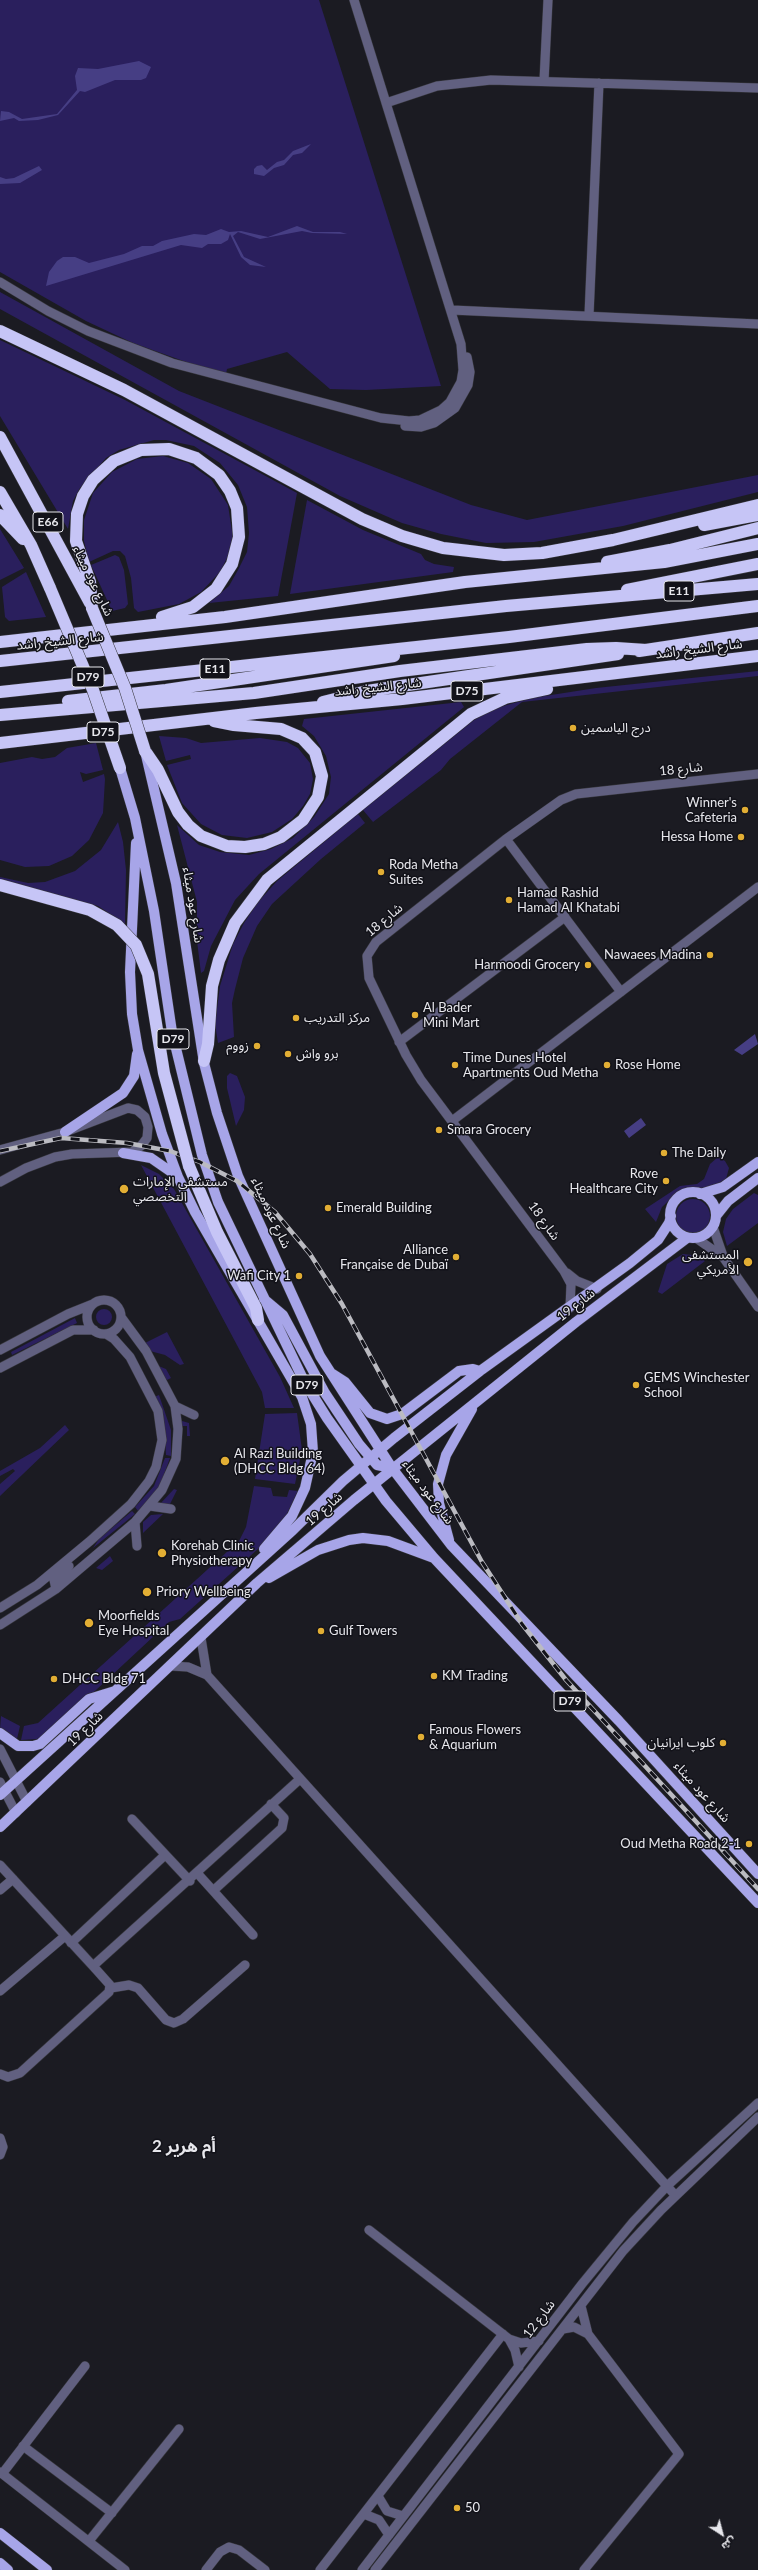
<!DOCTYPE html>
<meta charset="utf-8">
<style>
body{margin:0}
#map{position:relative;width:758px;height:2570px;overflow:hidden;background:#1b1b22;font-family:Lato,"Noto Sans Arabic",sans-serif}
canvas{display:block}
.north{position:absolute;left:702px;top:2514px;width:40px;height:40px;-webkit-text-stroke:3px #121219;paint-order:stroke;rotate:144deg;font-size:11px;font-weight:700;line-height:16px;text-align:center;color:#e7e7ec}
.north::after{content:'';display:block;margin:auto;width:14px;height:18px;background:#e7e7ec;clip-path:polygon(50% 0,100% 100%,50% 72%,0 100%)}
</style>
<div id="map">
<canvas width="758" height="2570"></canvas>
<div class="north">ش</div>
</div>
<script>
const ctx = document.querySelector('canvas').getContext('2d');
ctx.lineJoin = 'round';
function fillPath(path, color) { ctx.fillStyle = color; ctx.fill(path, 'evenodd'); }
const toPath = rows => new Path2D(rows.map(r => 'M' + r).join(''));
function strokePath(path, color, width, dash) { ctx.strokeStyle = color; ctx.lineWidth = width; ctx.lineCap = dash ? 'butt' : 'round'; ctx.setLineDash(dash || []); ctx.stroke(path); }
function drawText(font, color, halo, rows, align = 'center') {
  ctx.font = font + ' Lato,"Noto Sans Arabic",sans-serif'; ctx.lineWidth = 3; ctx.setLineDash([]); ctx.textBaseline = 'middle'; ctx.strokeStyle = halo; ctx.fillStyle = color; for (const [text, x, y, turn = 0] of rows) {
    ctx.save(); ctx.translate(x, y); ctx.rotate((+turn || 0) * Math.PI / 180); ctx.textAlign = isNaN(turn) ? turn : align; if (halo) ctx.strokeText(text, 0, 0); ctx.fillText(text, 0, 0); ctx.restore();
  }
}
fillPath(toPath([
 [0,0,319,0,441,386,366,390,330,389,287,352,227,369,226,374,203,368,133,343,86,321,0,272],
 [0,292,179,391,471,505,527,520,758,475,758,492,623,526,534,542,486,543,441,534,402,523,340,496,0,309],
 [0,340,125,400,297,493,278,596,209,603,229,586,238,570,247,552,249,533,247,507,238,485,220,463,194,446,166,440,154,440,119,450,106,458,80,488,73,501,68,529,0,416],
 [163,456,188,463,211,479,228,505,233,538,228,556,220,572,201,592,179,604,138,612,134,608,131,578,125,556,120,551,113,551,89,562,84,541,84,520,93,493,112,472,137,459],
 [307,500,363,530,421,554,425,560,434,564,454,567,453,572,290,594],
 [0,529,24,568,0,580],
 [115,555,119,557,124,570,128,604,125,608,112,611,91,565],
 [26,572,46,617,9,621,5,617,2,587],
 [758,671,758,676,522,702,450,759,441,770,373,822,363,810,474,720,496,708,532,698,596,688],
 [461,702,464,707,259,874,235,900,211,946,204,971,201,973,197,941,197,902,177,825,199,845,220,852,249,855,271,849,293,838,314,817,329,794,331,777,326,756,314,736,302,726,304,719],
 [159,736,186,738,201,743,260,738,287,742,298,748,310,763,313,779,310,794,303,806,292,819,272,832,247,838,222,835,201,824,182,803,167,765,191,759,190,755,166,761],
 [96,743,103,770,86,774,80,772,83,782,104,774,105,779,103,813,89,840,72,856,49,866,25,867,0,860,0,763,32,757,42,759,55,757,67,748],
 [358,814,365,823,321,859,272,904,257,926,243,958,235,989,232,1003,234,1037,218,1043,215,1024,220,986,233,944,244,923,258,902,277,881],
 [118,822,123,842,126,870,125,924,98,906,0,882,0,877,28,883,45,882,75,871,101,850],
 [230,1073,237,1076,245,1097,244,1110,236,1126,227,1088,227,1076],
 [718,1157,725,1161,729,1168,726,1179,713,1186,678,1192,662,1207,656,1222,645,1209,680,1186,697,1184,704,1179,710,1164],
 [141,1165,159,1174,174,1189,280,1377,294,1408,265,1408,262,1392],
 [754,1193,758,1195,758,1223,727,1246,723,1232,726,1219,733,1209],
 '676 1216a17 17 0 1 1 34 0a17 17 0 1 1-34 0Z',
 [683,1254,700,1256,705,1261,662,1294,658,1292,667,1264],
 '96 1317a8 8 0 1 1 16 0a8 8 0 1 1-16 0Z',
 [75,1318,77,1323,12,1355,11,1352],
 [167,1332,184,1364,180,1365,165,1355,150,1351,145,1343],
 [156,1365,166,1369,171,1378,167,1380],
 [159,1395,171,1430,171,1456,166,1455,164,1421,154,1397],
 [297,1413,302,1450,295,1484,255,1479,265,1414],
 [182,1421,189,1423,190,1436,187,1436,187,1426,182,1426],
 [65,1425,69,1430,0,1496,0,1484,15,1471,13,1469,0,1476,0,1471,40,1448],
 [165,1458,170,1458,159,1488,138,1511,135,1507,154,1486],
 [254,1486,271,1488,273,1496,287,1497,289,1490,298,1491,285,1518,268,1540,180,1619,169,1622,52,1731,37,1739,21,1740,24,1726,38,1723,239,1541,246,1527],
 [174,1489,177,1490,169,1506,159,1505],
 [132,1511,135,1514,93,1548,99,1539],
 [163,1514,143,1533,143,1522,151,1515],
 [110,1556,113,1561,102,1570,96,1568],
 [1,1716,20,1726,17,1739,0,1729]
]), '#2a1f5d');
fillPath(toPath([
 [139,61,151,67,146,78,141,80,115,80,85,92,80,91,58,115,38,120,19,121,14,118,0,121,1,111,9,112,22,119,57,114,77,90,75,76,78,68,98,69],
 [311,144,302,153,293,155,284,165,274,168,264,176,254,174,254,169,257,166,262,165,267,170,277,162,284,160,293,151],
 [39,166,42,170,20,183,0,184,0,177,6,179,14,178],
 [297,226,313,232,340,232,347,234,312,233,302,231,260,239,238,232,233,236,244,257,266,267,250,265,241,257,230,234,228,240,221,244,208,244,202,248,181,245,46,286,49,272,57,261,63,257,75,257,89,263,124,254,142,246,153,246,162,241,194,234,206,235,221,229,229,232,241,231,268,237],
 [755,1034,758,1044,742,1055,734,1050],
 [641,1118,646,1125,629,1138,624,1131]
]), '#463e84');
const minor = toPath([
 [544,81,548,0],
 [386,103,437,86,491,80,758,88],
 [0,282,48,311,88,331,172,363,381,418,409,421,420,420,441,410,450,402,461,382,463,370,461,344,354,0],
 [452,310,758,324],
 [589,315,599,83],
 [405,426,421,427,434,423,455,408,468,385,470,372,467,357],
 [506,839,621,992],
 [399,1042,565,917],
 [452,1121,758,887],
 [0,1150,65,1132,128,1108,137,1110,145,1117,148,1127,147,1138,141,1146,132,1152,72,1154,55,1157,26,1168,0,1182],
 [713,1227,723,1256],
 [696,1238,723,1257,758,1307],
 [567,1273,577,1281,597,1289],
 '87 1317a17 17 0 1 1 34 0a17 17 0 1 1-34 0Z',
 [570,1308,571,1284,564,1271,421,1080,406,1055,369,978,367,956,376,942,506,839,561,800,576,794,758,774],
 [0,1350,68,1314,93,1304],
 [0,1368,73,1330,94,1330],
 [175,1406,194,1415],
 [150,1506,171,1509],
 [135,1522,137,1546],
 [56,1589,54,1580,69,1566],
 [0,1608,37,1585,90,1541,131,1504,149,1481,156,1467,162,1440,158,1411,130,1357,114,1339,106,1334],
 [0,1625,56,1589,135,1522,162,1490,176,1459,178,1429,175,1406,146,1351,121,1317],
 [201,1638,207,1675],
 [171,1666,188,1667,207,1675,675,2195],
 [0,1749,27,1802],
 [0,1782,16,1813],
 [132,1819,190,1881],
 [0,1865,93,1966,300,1779],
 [198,1874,253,1935],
 [0,1890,13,1879],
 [214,1890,282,1828,284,1818,271,1804],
 [71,1943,165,1855],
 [111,1988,129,1985,138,1988,166,2020,174,2023,183,2019,245,1965],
 [0,1991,65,1936],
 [0,2074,8,2077,20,2073,109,1992,110,1985,93,1966],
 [0,2138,3,2147,0,2155],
 [369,2230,509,2339,515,2350,519,2367],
 [581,2306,588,2334],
 [563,2329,574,2327,588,2334,679,2454,584,2570],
 [509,2339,521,2343,539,2341],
 [23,2446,112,2513],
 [0,2472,125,2570],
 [2,2474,85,2366],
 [378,2496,387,2511,403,2516],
 [364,2514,379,2520,389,2535],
 [89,2541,179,2429],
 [206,2570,220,2552,229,2547,239,2550,265,2570],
 [320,2570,503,2334],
 [362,2570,582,2284,633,2222,667,2186,758,2103],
 [375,2570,623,2251,661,2210,758,2117]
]);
const major = toPath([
 [146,755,176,883,204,1063,217,1113,238,1176,320,1356,392,1468,451,1545,619,1721,758,1874],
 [120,768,135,818,154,911,172,1032,202,1155,218,1202,304,1381,327,1418,386,1501,434,1558,758,1903],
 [136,843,130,972,132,1014,138,1050,162,1134,178,1177,195,1212,302,1397,311,1424,313,1452,305,1488,292,1516,264,1549],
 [65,1132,123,1093,134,1076,137,1054],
 [123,1153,151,1158,177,1176],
 '670 1215a23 23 0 1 1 46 0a23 23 0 1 1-46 0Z',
 [700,1194,723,1187,758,1162],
 [716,1216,728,1201,758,1178],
 [264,1299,283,1315,325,1393,359,1444,377,1465,392,1468],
 [331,1373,345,1382,370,1413,387,1419,402,1414,459,1371,473,1369,480,1371],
 [449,1540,439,1503,438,1484,446,1455,472,1409],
 [269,1578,318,1550,349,1540,363,1538,388,1541,434,1558],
 [0,1733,18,1746,33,1746,40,1744,89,1699,115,1691],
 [0,1795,293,1530,343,1481,394,1438,480,1371,630,1263,658,1240,669,1223,671,1216],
 [0,1827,257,1583,354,1500,576,1322,687,1238],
 [0,2533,47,2570],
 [0,2563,8,2570]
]);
const highway = toPath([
 [0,331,124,390,362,519,402,536,443,548,504,555,542,553,613,540,758,505],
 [0,437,90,603],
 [0,492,31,545,50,588],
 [0,515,23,539],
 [704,525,758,515],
 [607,562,670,550,758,528],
 [627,590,758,564],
 [92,608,90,582,76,541,77,514,83,496,93,480,114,461,141,450,169,449,196,458,219,475,230,491,237,508,239,537,232,564,216,589,193,607,162,617],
 [0,642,225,617,465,582,664,562,758,544],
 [639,651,758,633],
 [0,661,506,606,758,584],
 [0,692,509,637,758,606],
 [68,701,166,690,394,656],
 [323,702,367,691,618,654],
 [0,715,254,693,400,671,587,649,616,648,646,650],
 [0,743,256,713,402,699,758,656],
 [145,751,158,770,178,812,188,825,201,836,227,846,245,847,264,844,281,837,303,820,318,797,322,776,315,752,302,738,281,729,234,725,214,721],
 [204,1061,208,1044,212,986,219,960,235,923,267,880,471,714,505,698,547,689],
 [189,1166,217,1232,256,1308,258,1320]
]);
strokePath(minor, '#38383e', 10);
strokePath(major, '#38383e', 11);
strokePath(highway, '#38383e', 13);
strokePath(minor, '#616080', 9);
strokePath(major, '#a7a5e8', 10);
strokePath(highway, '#c6c5f6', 12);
const rail = toPath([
 [0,1151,61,1138,127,1143,170,1151,200,1162,237,1181,275,1212,310,1254,342,1304,482,1562,522,1624,566,1680,758,1889]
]);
strokePath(rail, '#bbbbc1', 4.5);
strokePath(rail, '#121219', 3, [9]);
const highwayBridge = toPath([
 [50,588,93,690,120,768],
 [92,608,125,688,145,751],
 [0,885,90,910,117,925,136,945,148,974,164,1073,189,1166]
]);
strokePath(highwayBridge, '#38383e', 13, []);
strokePath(highwayBridge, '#c6c5f6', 12);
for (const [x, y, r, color] of [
 [573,728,4,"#e2ae34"],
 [745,810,4,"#e2ae34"],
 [741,837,4,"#e2ae34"],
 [381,872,4,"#e2ae34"],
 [509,900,4,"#e2ae34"],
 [710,955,4,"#e2ae34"],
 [588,965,4,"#e2ae34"],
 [415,1015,4,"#e2ae34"],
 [296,1018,4,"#e2ae34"],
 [257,1046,4,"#e2ae34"],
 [288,1054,4,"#e2ae34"],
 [455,1065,4,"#e2ae34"],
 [607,1065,4,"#e2ae34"],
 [439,1130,4,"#e2ae34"],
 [664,1153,4,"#e2ae34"],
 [666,1181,4,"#e2ae34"],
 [124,1189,5,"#e2ae34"],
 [328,1208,4,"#e2ae34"],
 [456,1257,4,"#e2ae34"],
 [748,1262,5,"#e2ae34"],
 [299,1276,4,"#e2ae34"],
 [636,1385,4,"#e2ae34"],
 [225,1461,5,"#e2ae34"],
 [162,1553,5,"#e2ae34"],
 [147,1592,5,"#e2ae34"],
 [89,1623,5,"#e2ae34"],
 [321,1631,4,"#e2ae34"],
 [434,1676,4,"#e2ae34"],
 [54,1679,4,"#e2ae34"],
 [421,1737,4,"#e2ae34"],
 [723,1743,4,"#e2ae34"],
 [749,1844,4,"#e2ae34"],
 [457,2508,4,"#e2ae34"]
]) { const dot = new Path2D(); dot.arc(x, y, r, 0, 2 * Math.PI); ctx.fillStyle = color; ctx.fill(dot); strokePath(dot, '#121219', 1.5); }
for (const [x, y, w] of [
 [48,522,30],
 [679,591,30],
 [215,669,30],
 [88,677,32],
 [467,691,32],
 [103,732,32],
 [173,1039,32],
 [307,1385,32],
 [570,1701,32]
]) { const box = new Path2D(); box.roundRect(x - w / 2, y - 10, w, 20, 3); ctx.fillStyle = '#121219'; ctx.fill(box); strokePath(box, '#e7e7ec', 1); }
drawText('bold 12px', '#e7e7ec', null, [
 ["E66",48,522],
 ["E11",679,591],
 ["E11",215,669],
 ["D79",88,677],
 ["D75",467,691],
 ["D75",103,732],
 ["D79",173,1039],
 ["D79",307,1385],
 ["D79",570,1701]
]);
drawText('13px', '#e7e7ec', '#121219', [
 ["شارع عود ميثاء",93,581,64],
 ["شارع الشيخ راشد",60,641,-6],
 ["شارع الشيخ راشد",699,649,-7],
 ["شارع الشيخ راشد",378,687,-6],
 ["شارع 18",681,769,-6],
 ["شارع عود ميثاء",193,905,81],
 ["شارع 18",384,920,-40],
 ["شارع عود ميثاء",271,1213,65],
 ["شارع 18",544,1221,54],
 ["شارع 19",576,1305,-38],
 ["شارع عود ميثاء",428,1492,53],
 ["شارع 19",324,1509,-41],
 ["شارع 19",85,1729,-44],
 ["شارع عود ميثاء",702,1792,48],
 ["شارع 12",539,2319,-53]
]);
drawText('13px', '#e7e7ec', '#121219', [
 ["درج الياسمين",581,728],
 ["Winner's",737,803,"right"],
 ["Cafeteria",737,818,"right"],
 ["Hessa Home",733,837,"right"],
 ["Roda Metha",389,865],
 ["Suites",389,880],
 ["Hamad Rashid",517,893],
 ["Hamad Al Khatabi",517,908],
 ["Nawaees Madina",702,955,"right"],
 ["Harmoodi Grocery",580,965,"right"],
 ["Al Bader",423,1008],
 ["Mini Mart",423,1023],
 ["مركز التدريب",304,1018],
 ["زووم",249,1046,"right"],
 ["برو واش",296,1054],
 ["Time Dunes Hotel",463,1058],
 ["Apartments Oud Metha",463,1073],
 ["Rose Home",615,1065],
 ["Smara Grocery",447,1130],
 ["The Daily",672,1153],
 ["Rove",658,1174,"right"],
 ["Healthcare City",658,1189,"right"],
 ["مستشفى الإمارات",133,1182],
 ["التخصصي",133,1197],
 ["Emerald Building",336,1208],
 ["Alliance",448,1250,"right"],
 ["Française de Dubaï",448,1265,"right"],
 ["المستشفى",739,1255,"right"],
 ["الأمريكي",739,1270,"right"],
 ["Wafi City 1",291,1276,"right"],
 ["GEMS Winchester",644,1378],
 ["School",644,1393],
 ["Al Razi Building",234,1454],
 ["(DHCC Bldg 64)",234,1469],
 ["Korehab Clinic",171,1546],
 ["Physiotherapy",171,1561],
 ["Priory Wellbeing",156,1592],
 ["Moorfields",98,1616],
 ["Eye Hospital",98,1631],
 ["Gulf Towers",329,1631],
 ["KM Trading",442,1676],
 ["DHCC Bldg 71",62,1679],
 ["Famous Flowers",429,1730],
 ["& Aquarium",429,1745],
 ["كلوپ ايرانيان",715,1743,"right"],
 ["Oud Metha Road 2-1",741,1844,"right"],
 ["50",465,2508]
], 'left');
drawText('bold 17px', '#e7e7ec', '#121219', [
 ["أم هرير 2",184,2147]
]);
</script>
